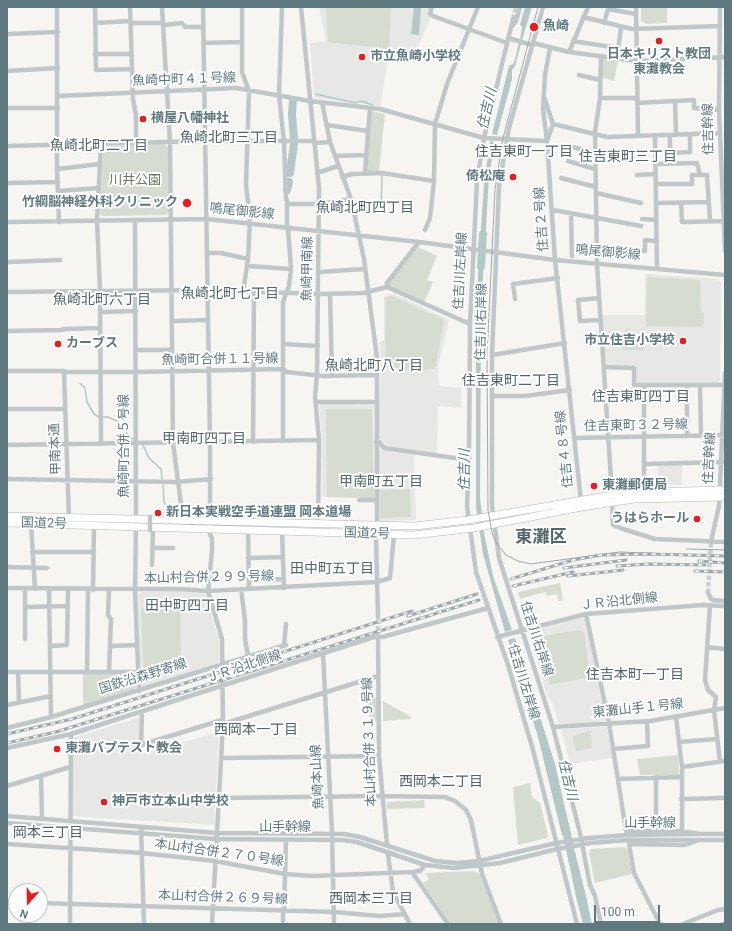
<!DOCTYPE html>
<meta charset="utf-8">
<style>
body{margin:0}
#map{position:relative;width:732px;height:931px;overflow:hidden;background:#f6f5f2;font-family:Roboto,sans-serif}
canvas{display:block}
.frame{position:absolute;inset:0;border:8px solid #5e7a80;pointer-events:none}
.north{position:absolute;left:8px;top:883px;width:40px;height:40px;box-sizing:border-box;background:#fff;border:1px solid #bfcacc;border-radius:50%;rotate:200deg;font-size:11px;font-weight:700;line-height:16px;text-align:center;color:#5e7a80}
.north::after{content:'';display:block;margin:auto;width:14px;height:18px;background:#f3161b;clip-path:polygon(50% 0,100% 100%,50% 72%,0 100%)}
.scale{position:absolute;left:594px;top:905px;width:66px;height:18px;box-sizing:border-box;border:2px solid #5e7a80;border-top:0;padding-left:5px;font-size:12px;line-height:14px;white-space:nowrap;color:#5e7a80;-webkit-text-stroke:3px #fff;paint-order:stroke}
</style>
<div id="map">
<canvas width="732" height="931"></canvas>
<div class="frame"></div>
<div class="north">N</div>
<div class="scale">100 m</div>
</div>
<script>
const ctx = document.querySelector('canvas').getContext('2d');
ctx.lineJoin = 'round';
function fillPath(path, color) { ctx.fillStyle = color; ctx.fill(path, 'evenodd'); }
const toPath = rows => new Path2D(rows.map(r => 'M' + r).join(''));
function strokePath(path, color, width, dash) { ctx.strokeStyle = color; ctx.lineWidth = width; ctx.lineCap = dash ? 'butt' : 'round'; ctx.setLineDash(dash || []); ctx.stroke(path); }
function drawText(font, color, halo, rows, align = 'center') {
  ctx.font = font + ' Roboto,"Noto Sans JP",sans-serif'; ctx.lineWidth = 4; ctx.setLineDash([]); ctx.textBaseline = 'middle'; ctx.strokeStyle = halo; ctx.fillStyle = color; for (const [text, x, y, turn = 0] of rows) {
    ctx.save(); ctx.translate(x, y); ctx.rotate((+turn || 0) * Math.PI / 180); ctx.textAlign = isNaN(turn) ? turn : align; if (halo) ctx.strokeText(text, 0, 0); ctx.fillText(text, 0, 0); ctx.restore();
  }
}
fillPath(toPath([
 [319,7,430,7,427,15,431,17,413,58,388,59,380,106,316,98,314,96,310,43,326,41],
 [645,274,718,279,721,283,720,381,717,384,637,384,635,382,635,367,606,364,602,315,645,315],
 [387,294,396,295,449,320,438,366,439,386,461,388,461,408,438,406,437,454,385,446,378,436,381,357,379,343,384,340,384,297],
 [321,403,374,405,375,499,322,497,322,439,319,406],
 [383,450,414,455,416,520,378,521,378,452],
 [658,465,682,465,682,485,659,485],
 [178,591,205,594,219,641,219,661,216,664,141,687,138,595,141,592],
 [581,618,585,619,605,719,604,721,559,725,552,701,547,696,529,632],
 [137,718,140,719,141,754,219,732,214,825,73,816,72,738],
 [605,727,607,728,612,758,570,764,561,729]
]), '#e7e7e6');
fillPath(toPath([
 [326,7,391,7,389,49,328,42],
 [641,7,667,7,667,23,646,24,641,21],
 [602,58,618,61,614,81,602,77],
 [371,111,385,114,379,171,369,172,366,170],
 [165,144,168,148,169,211,166,215,102,216,100,214,103,148,106,146],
 [418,247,437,256,427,280,433,282,424,303,389,286,389,283],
 [647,277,700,280,701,312,704,313,703,327,646,326],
 [392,296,444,320,436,366,434,369,392,370,392,367,385,367,386,297],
 [625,329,629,329,629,339,644,340,643,350,622,350,622,335,625,335],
 [326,409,372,409,374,498,327,497],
 [410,489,411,517,380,518,380,490],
 [560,583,563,600,559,601,557,594,547,596,545,592,520,599,518,592],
 [180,606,181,669,144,680,141,608],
 [578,630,584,632,590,675,589,677,550,685,545,652,548,651,543,636],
 [83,674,134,674,136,676,136,687,134,690,83,705],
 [377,697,377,721,371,721,365,700],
 [383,701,410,716,411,719,383,721],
 [590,731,592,748,576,751,573,736],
 [678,755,679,775,640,775,637,759],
 [530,783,532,797,540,803,548,836,547,838,518,845,513,787],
 [424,800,425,808,387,809,387,802],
 [625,847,627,849,632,874,595,883,589,853,591,849],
 [474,871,480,875,499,924,451,924,423,883,429,879,425,873]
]), '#d7dcd1');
fillPath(toPath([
 [414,7,421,7,419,35,411,34],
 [525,7,532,7,522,40,520,40,522,27,520,25],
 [519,43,521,44,515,66,512,70,512,79,497,135,492,134,509,66,513,64,515,59],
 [490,141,495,142,489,176,485,244,480,243,484,184],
 [479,255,484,256,481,319,480,497,484,533,493,576,512,630,505,632,483,554,476,507,476,316],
 [515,638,555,764,571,834,562,835,538,737,508,640],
 [575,852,586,896,592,924,583,924,576,897,567,853]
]), '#b4c8c8');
strokePath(toPath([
 [316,94,337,99,356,103,361,101,373,105],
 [381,212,382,174],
 [80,383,85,388,87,402,94,414,99,417],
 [102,417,108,417,123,424,126,426,127,437,134,439],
 [143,445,149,458,161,469,162,479],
 [163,485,164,502,170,514]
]), '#b4c8c8', 1.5);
strokePath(toPath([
 [293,100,292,114,294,139],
 [290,173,294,144],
 [287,190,289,182],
 [481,266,483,234],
 [565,825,573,863]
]), '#b4c8c8', 8);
strokePath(toPath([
 [513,19,516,7],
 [708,593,711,541],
 [378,637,378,617]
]), '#c8d0d0', 4.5, [4.5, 2]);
const highway = toPath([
 [7,516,415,526,468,520,612,495,644,492,725,490],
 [7,523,414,535,474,528,582,507,634,499,725,497]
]);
strokePath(highway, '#b1b8ba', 8);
strokePath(toPath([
 [57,7,57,169,59,222],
 [95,7,96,70,131,69],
 [130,7,133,99,136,115,136,143],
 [162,7,170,142,173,443,181,504,181,521],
 [203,7,210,443,210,534,212,539,212,551,208,591,222,639,223,724,212,924],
 [242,7,242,72,249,91,246,185,250,219,248,259,243,292],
 [282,7,279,95,284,142,286,198,287,201,287,228],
 [301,7,319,188,317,375,315,396,319,440,318,532],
 [432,7,430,14,433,16,507,43],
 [543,7,509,128,499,186,492,355,492,506,499,558,553,727,580,833,590,885,595,896,601,924],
 [636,7,638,135],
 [720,7,719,110,725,251],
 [583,17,632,29,720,26],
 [513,19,484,138,477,181,470,324,469,460,467,506,476,572,508,665,533,750,577,924],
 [95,23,130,21],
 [130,23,163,23],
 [604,23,608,9,636,14],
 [164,25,182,23,185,27,203,27],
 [512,26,516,21,520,7],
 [7,34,58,32],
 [508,38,532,45],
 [573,41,618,48],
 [203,43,242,42],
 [533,43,569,52,636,61,725,57],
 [550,48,545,75,543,109,547,141,555,260,581,501],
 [569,52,588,7],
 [95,54,131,54],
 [601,56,600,98,595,132,597,264,612,495],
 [617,59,621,27],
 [7,71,58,68],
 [579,75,600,80],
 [58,96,236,88,310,101,380,109,484,138,547,141,553,124,544,97],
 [600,98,637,98],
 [675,101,676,135],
 [322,102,330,142,351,199,364,259,377,358,377,521],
 [637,103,694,100,694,108,719,110],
 [7,108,58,108],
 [553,124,607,137,720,133],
 [327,125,368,131],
 [670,135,670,153,690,152,690,134],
 [655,136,657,269],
 [314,143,330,142],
 [7,146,205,141,314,141],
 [572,147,595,153],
 [335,156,366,155],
 [568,161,595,169],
 [655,164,697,163,700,175],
 [57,169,100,164],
 [317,173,338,166],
 [365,173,370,108],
 [637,175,655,174],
 [342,177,352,174,382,173,434,181],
 [561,178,596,187],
 [7,183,58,182],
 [656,184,692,184,692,175,707,175,710,221],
 [58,191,99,188],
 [596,193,641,203],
 [656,203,709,202],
 [681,203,682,222,724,221],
 [287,204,319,204,351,199],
 [553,210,641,226],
 [571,214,572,256],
 [642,219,656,220],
 [135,220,136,519],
 [7,222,207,219,419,242,555,260,725,275],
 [425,230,430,218,434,181,435,124,447,84,478,7],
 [628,249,645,251,645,240,657,241],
 [207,253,221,253,248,259],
 [7,262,60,260],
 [248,266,291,269],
 [319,272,365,269],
 [387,287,387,283,419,242],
 [7,292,207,290,319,294,363,293,387,287,470,324],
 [330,294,332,376],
 [599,298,578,300,580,321,601,320],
 [515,299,513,284,558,278],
 [100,312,136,311],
 [172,321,208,320],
 [63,329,100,328],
 [7,331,63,330],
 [283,344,318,346],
 [136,350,172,350],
 [492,355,565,343],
 [604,367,634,368,634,385,725,385],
 [7,371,64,371],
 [644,385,644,492],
 [687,385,687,436],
 [700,385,701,436],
 [492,396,525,396,570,390],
 [315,402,376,402],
 [7,409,65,409],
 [574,438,725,435],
 [283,441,283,302,289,286,291,269,288,228],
 [253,442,254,292],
 [376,442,379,442,384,448,469,460],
 [101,444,100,290,97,221,101,144],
 [7,445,319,440],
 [645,464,725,462],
 [7,479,176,482,211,479],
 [359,500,377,500],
 [612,502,613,525,623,529,655,539,725,542],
 [69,519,64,372,136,372,283,369,287,372,323,376,376,375],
 [31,523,35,589],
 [136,526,135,590,139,691],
 [248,530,249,589],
 [282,531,284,588],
 [376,539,378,617],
 [711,541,719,506,725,373],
 [153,548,173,548],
 [32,552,94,552],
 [248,558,283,557],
 [152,565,153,527],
 [7,567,47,568],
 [249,580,284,579],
 [7,588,178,589,208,591,377,582,390,578,394,535],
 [241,589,245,620,245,639,248,656],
 [49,590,51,717],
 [93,590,94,525],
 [109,590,108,615,111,619,109,672],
 [708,593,712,600,725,601],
 [710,605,705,680,708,690,716,697,714,710,720,762],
 [25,607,68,606],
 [586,614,609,723,626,831,682,831,699,834,725,834],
 [378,637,379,756,387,845],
 [497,637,586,614,703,605,725,606],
 [25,639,25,589],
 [51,646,67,645,68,590],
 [110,646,137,645],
 [284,646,286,624],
 [707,647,725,649],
 [323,653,332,833,334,924],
 [7,672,138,672],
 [18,672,19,702],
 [87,672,88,590],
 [7,705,51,696],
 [142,712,141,745,222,720],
 [676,717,682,767,682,831],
 [223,724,378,676],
 [553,727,650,721,725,708],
 [7,728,51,717,286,645],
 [679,742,716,739],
 [7,748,71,734,374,637,382,637,488,608],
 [613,749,648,746,647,721],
 [221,758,379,756],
 [682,767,725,761],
 [41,776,42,819],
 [656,777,656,831],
 [618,779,681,777],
 [7,786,70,767],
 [219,798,382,796,445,797,455,801,466,810,471,820,482,874,501,924],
 [681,799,725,798],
 [7,816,217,833,344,834,360,837,435,861,457,863,479,861,556,843,589,838],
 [7,823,216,839,343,840,357,842,425,865,454,868,500,863,557,849,590,843],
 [141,827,144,924],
 [7,844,142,853,215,861,285,874,313,876,412,872,420,871,425,865],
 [388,854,393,892,410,924],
 [412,872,448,924],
 [7,902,16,903],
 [40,903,334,912,380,916,405,914],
 [283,911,283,924],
 [284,911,286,840],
 [70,924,71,734],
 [660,924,634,873,629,844,685,845,699,840,725,840],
 [683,924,718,910,725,909],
 [722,924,725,924]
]), '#c0c7c9', 4.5);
strokePath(highway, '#fff', 7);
strokePath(toPath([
 [538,7,503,138,495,189,487,355,488,510,492,533,497,544,506,555,518,561,531,564,619,552,725,556],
 [687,549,725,550]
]), '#9da9ac', 1);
const rail = toPath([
 [699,561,725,563],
 [617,566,648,564,705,565],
 [564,568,626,560],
 [695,571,725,572],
 [568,576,623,570],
 [511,579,573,560,601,555,647,554,725,556],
 [513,586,573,572],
 [408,616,477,594],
 [7,734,72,719,412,611],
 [7,743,56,732,479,600]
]);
strokePath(rail, '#9da9ac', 3);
strokePath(rail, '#fff', 1.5, [4.5]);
strokePath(toPath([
 [150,530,150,517],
 [589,838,627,835,699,834],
 [590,843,628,840,699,840]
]), '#c0c7c9', 4.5);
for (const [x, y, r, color] of [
 [534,27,5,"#f3161b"],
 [659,41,4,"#f3161b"],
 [362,57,4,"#f3161b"],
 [143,119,4,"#f3161b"],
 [513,177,4,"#f3161b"],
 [187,203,5,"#f3161b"],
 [683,341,4,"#f3161b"],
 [58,344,4,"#f3161b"],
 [594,486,4,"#f3161b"],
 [158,513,4,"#f3161b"],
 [697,519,4,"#f3161b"],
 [57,749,4,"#f3161b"],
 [104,802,4,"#f3161b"]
]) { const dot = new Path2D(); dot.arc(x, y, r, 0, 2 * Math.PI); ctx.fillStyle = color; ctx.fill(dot); strokePath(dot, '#fff', 1.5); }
drawText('bold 13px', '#5e7a80', '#fff', [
 ["魚崎",543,27],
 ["日本キリスト教団",659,55,"center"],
 ["東灘教会",659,70,"center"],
 ["市立魚崎小学校",370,57],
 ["横屋八幡神社",151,119],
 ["倚松庵",505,177,"right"],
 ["竹綱脳神経外科クリニック",178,203,"right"],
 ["市立住吉小学校",675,341,"right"],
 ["カーブス",66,344],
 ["東灘郵便局",602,486],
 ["新日本実戦空手道連盟 岡本道場",166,513],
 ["うはらホール",689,519,"right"],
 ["東灘バプテスト教会",65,749],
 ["神戸市立本山中学校",112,802]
], 'left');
drawText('13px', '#5e7a80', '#fff', [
 ["魚崎中町４１号線",184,80,-2],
 ["住吉幹線",709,129,-91],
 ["鳴尾御影線",242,212,6],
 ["住吉２号線",542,219,-94],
 ["鳴尾御影線",608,253,5],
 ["魚崎甲南線",308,269,-89],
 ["住吉川左岸線",461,271,-87],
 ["住吉川右岸線",482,322,-89],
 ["魚崎町合併１１号線",220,360,-1],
 ["住吉東町３２号線",636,426,-1],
 ["魚崎町合併５号線",125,446,-90],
 ["甲南本通",56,449,-92],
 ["住吉４８号線",565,449,-96],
 ["住吉幹線",710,458,-87],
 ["国道2号",44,524,2],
 ["国道2号",367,534,2],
 ["本山村合併２９９号線",209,578,-1],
 ["ＪＲ沿北側線",619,602,-6],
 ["住吉川右岸線",536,639,72],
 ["ＪＲ沿北側線",244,667,-18],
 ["国鉄沿森野寄線",143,677,-17],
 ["住吉川左岸線",523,682,73],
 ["東灘山手１号線",638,709,-6],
 ["本山村合併３１９号線",370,742,-92],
 ["魚崎本山線",318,777,-93],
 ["山手幹線",650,824],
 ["山手幹線",285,828],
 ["本山村合併２７０号線",219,853,8],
 ["本山村合併２６９号線",223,898,2]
]);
drawText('13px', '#69785e', '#fff', [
 ["川井公園",135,181]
]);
drawText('italic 14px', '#597c7c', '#fff', [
 ["住吉川",488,109,-77],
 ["住吉川",465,470,-90],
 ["住吉川",567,780,77]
]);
drawText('14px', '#51666a', '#fff', [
 ["魚崎北町三丁目",229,138],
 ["魚崎北町二丁目",99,146],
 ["住吉東町一丁目",524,152],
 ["住吉東町三丁目",628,157],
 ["魚崎北町四丁目",365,208],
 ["魚崎北町七丁目",230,294],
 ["魚崎北町六丁目",102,300],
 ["魚崎北町八丁目",374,366],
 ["住吉東町二丁目",511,381],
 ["住吉東町四丁目",641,397],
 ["甲南町四丁目",204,439],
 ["甲南町五丁目",381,482],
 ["田中町五丁目",332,569],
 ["田中町四丁目",187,606],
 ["住吉本町一丁目",635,675],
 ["西岡本一丁目",256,730],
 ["西岡本二丁目",441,782],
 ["岡本三丁目",48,833],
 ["西岡本三丁目",371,899]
]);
drawText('bold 17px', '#51666a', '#fff', [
 ["東灘区",541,538]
]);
</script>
